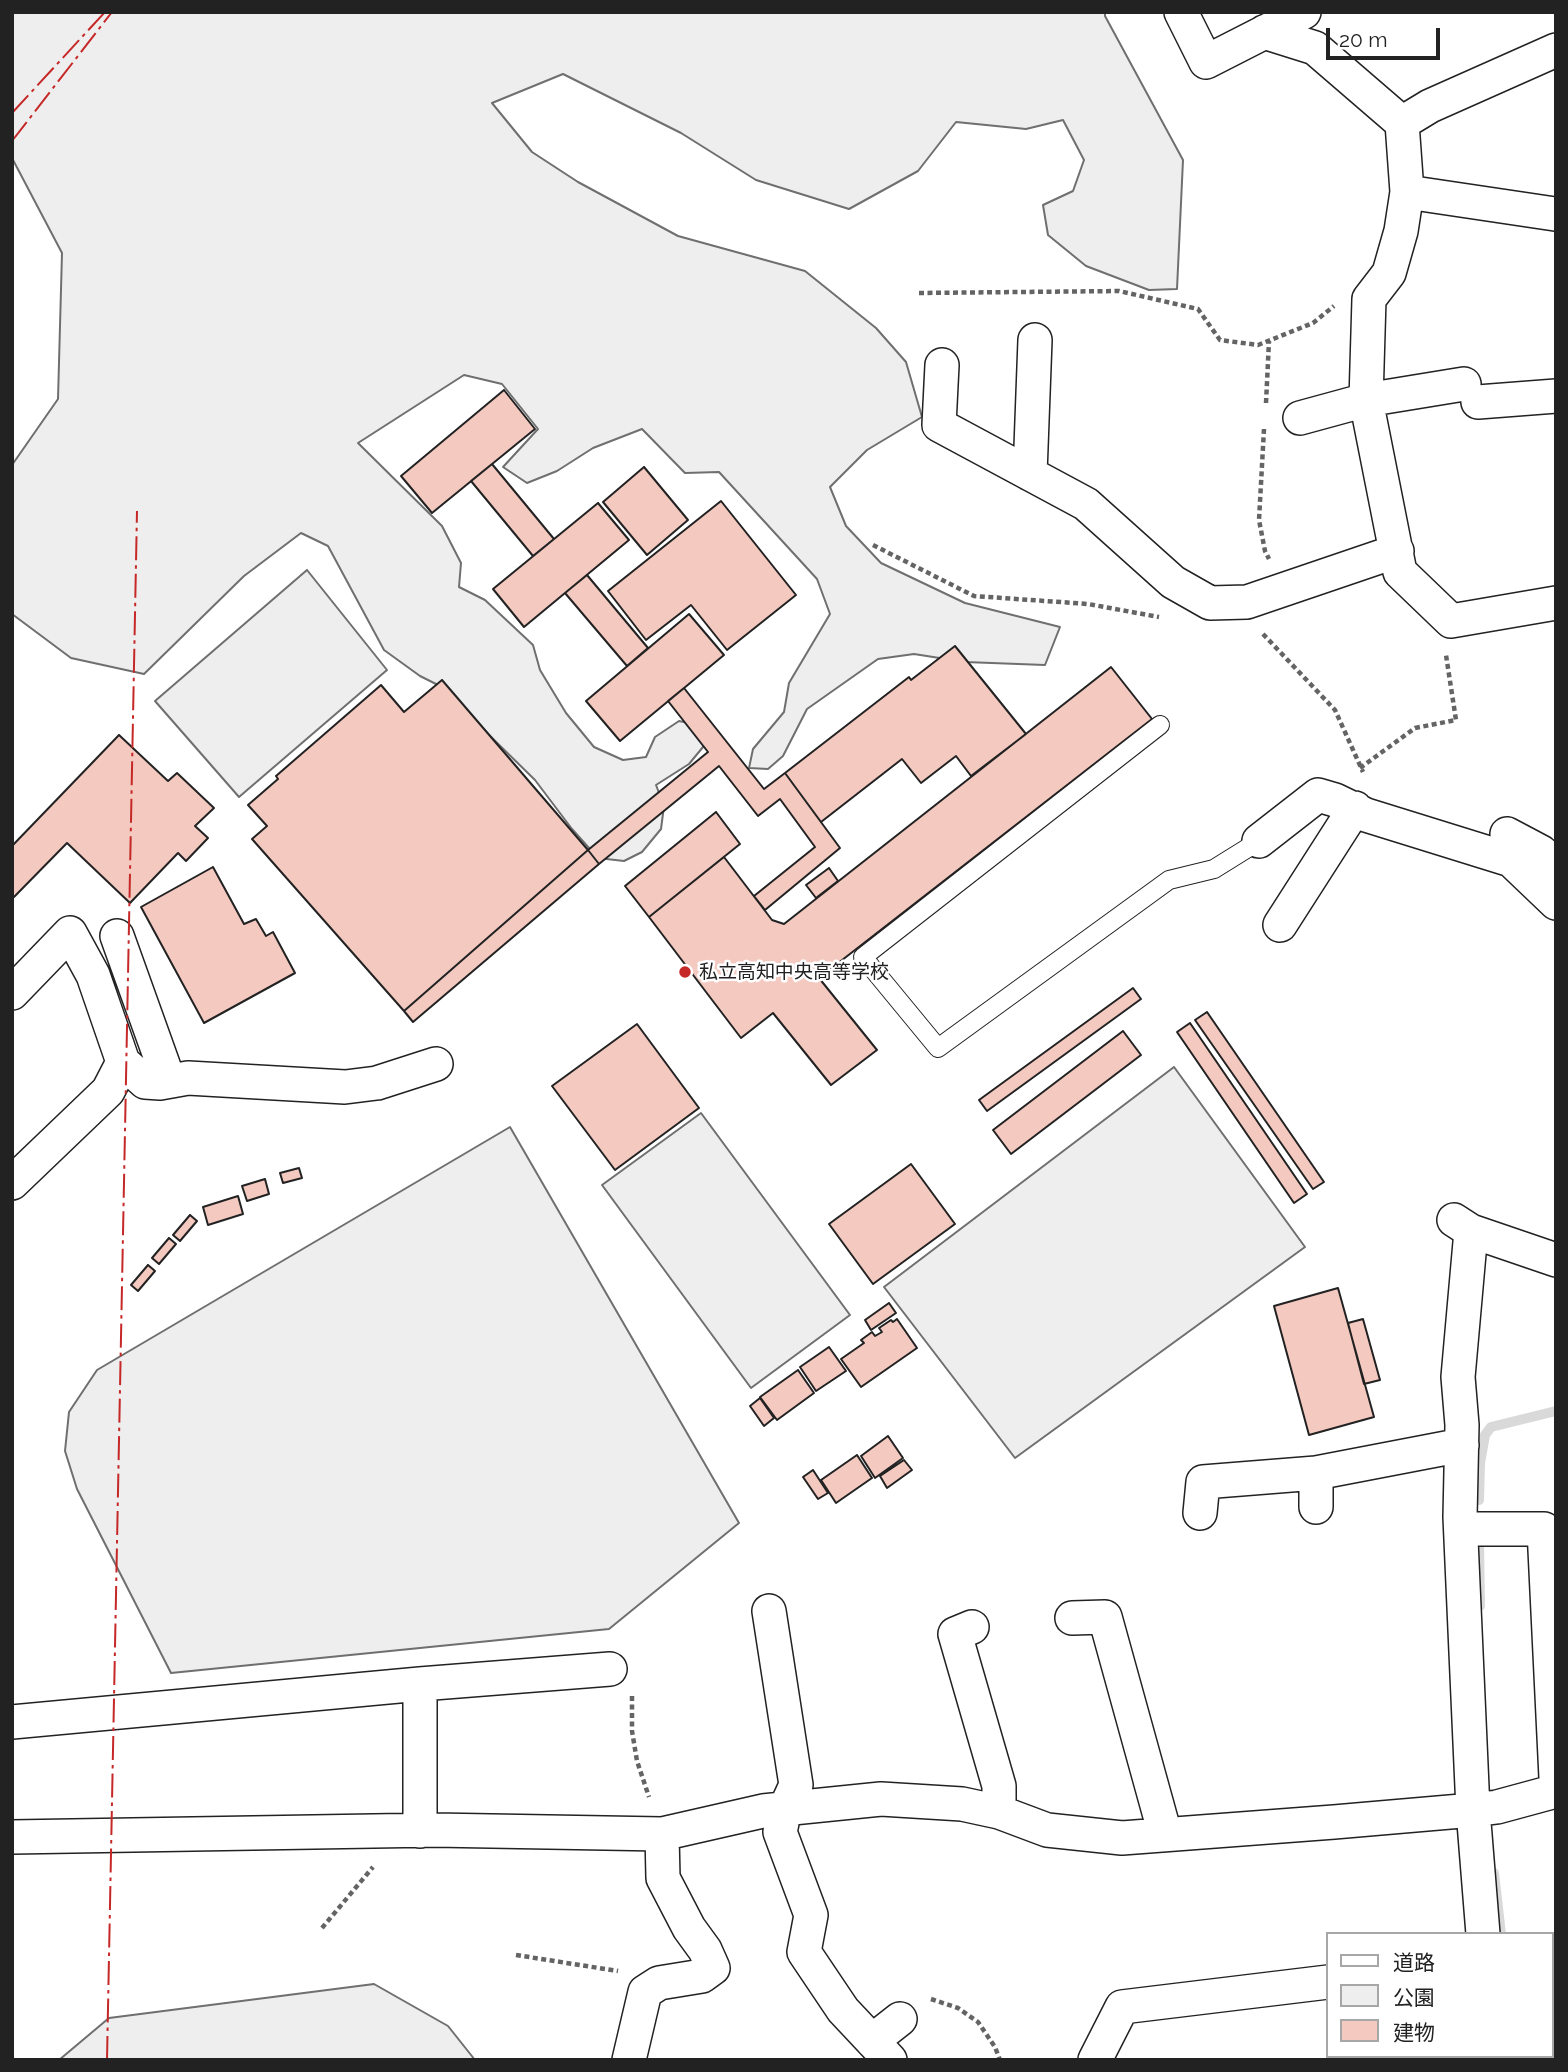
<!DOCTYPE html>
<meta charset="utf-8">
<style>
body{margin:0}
#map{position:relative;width:1568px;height:2072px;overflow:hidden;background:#fff;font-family:Raleway,"Noto Sans JP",sans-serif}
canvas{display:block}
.frame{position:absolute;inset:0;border:14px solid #222;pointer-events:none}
.legend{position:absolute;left:1326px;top:1932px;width:228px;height:126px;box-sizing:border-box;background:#fff;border:2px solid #a7a7a7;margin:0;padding:9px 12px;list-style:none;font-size:21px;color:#222}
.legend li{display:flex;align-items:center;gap:14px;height:35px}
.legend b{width:35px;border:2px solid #a7a7a7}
.scale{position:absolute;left:1326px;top:28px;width:114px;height:32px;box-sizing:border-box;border:4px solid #222;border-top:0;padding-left:9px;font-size:21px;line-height:24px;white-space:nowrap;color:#222;-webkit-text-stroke:5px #fff;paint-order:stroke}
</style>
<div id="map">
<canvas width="1568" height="2072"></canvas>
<div class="frame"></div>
<ul class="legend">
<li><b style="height:9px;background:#fff"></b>道路</li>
<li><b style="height:19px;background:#eee"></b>公園</li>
<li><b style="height:19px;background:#f3c9c0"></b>建物</li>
</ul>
<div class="scale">20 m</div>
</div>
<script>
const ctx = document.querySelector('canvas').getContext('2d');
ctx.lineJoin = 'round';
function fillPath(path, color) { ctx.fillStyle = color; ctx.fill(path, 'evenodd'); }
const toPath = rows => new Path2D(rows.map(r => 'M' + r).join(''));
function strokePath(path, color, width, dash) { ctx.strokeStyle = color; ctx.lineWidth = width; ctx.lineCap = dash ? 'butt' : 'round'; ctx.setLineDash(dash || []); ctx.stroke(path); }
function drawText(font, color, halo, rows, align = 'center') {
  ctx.font = font + ' Raleway,"Noto Sans JP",sans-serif'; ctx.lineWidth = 5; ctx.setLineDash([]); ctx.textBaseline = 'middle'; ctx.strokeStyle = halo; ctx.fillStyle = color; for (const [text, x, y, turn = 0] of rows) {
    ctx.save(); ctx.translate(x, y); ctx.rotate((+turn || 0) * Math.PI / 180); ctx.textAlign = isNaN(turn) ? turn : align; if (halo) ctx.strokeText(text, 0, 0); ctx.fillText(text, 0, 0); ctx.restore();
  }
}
const green = toPath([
 [12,12,1105,12,1105,16,1183,160,1177,289,1149,290,1086,266,1048,235,1043,205,1073,191,1084,160,1063,120,1026,129,956,122,918,171,849,209,756,180,681,133,563,74,492,103,532,152,578,182,678,236,805,271,876,328,906,362,922,417,867,450,830,487,846,526,881,563,965,603,1060,627,1045,665,965,662,914,654,878,659,807,709,783,756,768,769,749,768,753,749,784,712,789,683,830,614,817,579,719,472,685,473,642,429,593,448,557,471,527,483,503,467,538,429,502,384,464,375,358,443,442,526,461,563,459,587,485,600,533,645,540,670,566,713,594,747,623,760,646,757,655,737,679,721,703,726,703,747,689,764,656,785,664,806,661,829,642,852,624,861,598,858,572,829,535,780,438,685,420,676,384,650,328,546,301,533,244,576,144,674,71,658,12,614,12,465,58,399,62,253,12,158,12,12],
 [307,570,387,670,239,797,155,701,307,570],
 [1174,1067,1305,1247,1015,1458,884,1287,1174,1067],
 [701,1113,850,1315,751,1388,602,1185,701,1113],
 [510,1127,739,1523,609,1629,171,1673,77,1489,65,1451,69,1412,97,1370,510,1127],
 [374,1984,448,2026,475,2060,59,2060,109,2018,374,1984]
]);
fillPath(green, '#eee');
strokePath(green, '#6f6f6f', 2);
strokePath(toPath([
 [1479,1500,1480,1463,1485,1435,1491,1427,1556,1411],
 [1479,1542,1480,1606],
 [1494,1873,1501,1934]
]), '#d9d9d9', 10);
const building = toPath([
 [504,390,535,429,432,513,401,476,504,390],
 [492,464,554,539,533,556,471,481,492,464],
 [644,467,688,520,647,555,603,502,644,467],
 [721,501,796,595,727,650,691,605,646,640,608,591,721,501],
 [598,503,629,540,524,627,493,589,598,503],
 [587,575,648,648,627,666,565,593,587,575],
 [689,614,724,655,620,741,586,701,689,614],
 [955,646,1026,734,971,776,956,756,921,783,902,759,821,822,785,773,909,677,911,680,955,646],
 [1111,667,1152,719,819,978,877,1050,831,1085,773,1013,741,1038,649,917,724,857,772,920,784,924,1111,667],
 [442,680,588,850,404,1011,252,839,267,826,248,805,278,779,276,776,381,685,404,712,442,680],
 [684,688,764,789,785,773,840,848,765,910,754,896,815,847,780,799,758,816,719,766,599,864,588,850,708,752,668,701,684,688],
 [119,735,168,781,177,773,214,808,195,826,208,838,186,861,178,853,130,903,67,843,14,897,12,895,12,846,119,735],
 [716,812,740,844,649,917,625,886,716,812],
 [588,850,599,864,413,1022,404,1011,588,850],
 [213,867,244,924,256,919,266,936,273,932,295,973,204,1023,141,907,213,867],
 [829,868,838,881,816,898,806,885,829,868],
 [1133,988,1141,999,987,1111,979,1100,1133,988],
 [1207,1012,1324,1182,1313,1189,1195,1020,1207,1012],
 [1190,1023,1307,1194,1294,1203,1177,1032,1190,1023],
 [637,1024,699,1108,615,1170,552,1086,637,1024],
 [1123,1031,1141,1055,1011,1154,993,1130,1123,1031],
 [911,1164,955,1224,873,1284,829,1224,911,1164],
 [299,1168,302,1178,283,1183,280,1173,299,1168],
 [265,1179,269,1194,247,1201,242,1186,265,1179],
 [238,1196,243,1214,208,1225,203,1207,238,1196],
 [190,1215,197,1221,180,1241,173,1235,190,1215],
 [169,1238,176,1244,159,1264,152,1258,169,1238],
 [148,1265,155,1271,138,1291,131,1285,148,1265],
 [1338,1288,1374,1417,1309,1435,1274,1306,1338,1288],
 [889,1303,896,1313,871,1330,865,1320,889,1303],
 [897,1319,917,1348,861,1387,841,1359,864,1343,861,1340,872,1332,875,1336,882,1332,879,1328,891,1320,893,1322,897,1319],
 [1363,1319,1380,1380,1364,1384,1348,1323,1363,1319],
 [829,1347,846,1371,816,1391,800,1367,829,1347],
 [798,1370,814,1393,777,1420,760,1397,798,1370],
 [760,1398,774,1418,764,1426,750,1406,760,1398],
 [888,1436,903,1458,875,1478,861,1456,888,1436],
 [857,1455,872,1478,836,1503,821,1480,857,1455],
 [904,1460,912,1470,887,1488,880,1476,904,1460],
 [813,1470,828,1493,818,1499,803,1477,813,1470]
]);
fillPath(building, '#f3c9c0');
strokePath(building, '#222', 2);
const service = toPath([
 [1160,725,863,957,938,1048,1169,880,1214,869,1259,841]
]);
const minor = toPath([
 [1181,12,1206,62,1304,12],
 [1264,32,1315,48,1402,123,1430,106,1556,50],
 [1402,123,1407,192,1401,231,1389,273,1369,299,1366,400,1400,572,1451,621,1556,603],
 [1407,192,1555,214],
 [942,365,939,425,1086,504,1173,582,1210,603,1247,602,1397,551],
 [1478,402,1556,396],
 [1300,418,1366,400,1464,384],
 [1030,474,1035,340],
 [1507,834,1541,852,1556,865],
 [1259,841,1318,795,1335,800,1366,815,1511,860,1556,903],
 [1280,925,1355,808],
 [117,936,169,1081],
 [12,993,70,933,93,975,123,1062,108,1091,12,1183],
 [123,1062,145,1082,160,1083,188,1078,345,1087,377,1083,436,1064],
 [1454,1220,1471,1231,1556,1260],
 [1471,1231,1458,1377,1462,1425,1460,1517,1473,1810,1483,1934],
 [1316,1473,1316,1507],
 [1200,1513,1203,1482,1316,1473,1462,1445],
 [1461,1529,1544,1529,1556,1778],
 [769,1611,796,1785,785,1809,780,1832,811,1915,804,1952,843,2010,890,2060],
 [1072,1618,1105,1617,1165,1834],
 [972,1627,955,1634,999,1786,999,1812],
 [12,1722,420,1684,610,1669],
 [420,1831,420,1684],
 [12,1837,434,1830,662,1834,763,1811,881,1799,962,1804,999,1812,1047,1830,1122,1838,1334,1822,1473,1810,1497,1807,1556,1791],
 [872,2041,900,2019],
 [1507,2056,1508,2060],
 [629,2060,645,1992,659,1983,702,1976,713,1968,705,1950,689,1928,663,1878,662,1834],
 [1095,2060,1122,2007,1328,1982]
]);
strokePath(service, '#222', 20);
strokePath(minor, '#222', 36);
strokePath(toPath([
 [919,293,1119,291,1198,309,1220,340,1258,345,1313,323,1334,306],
 [1266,403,1269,341],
 [1264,429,1259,520,1265,551,1269,559],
 [873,545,974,596,1088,604,1159,617],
 [1263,634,1335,710,1363,772],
 [1360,768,1415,728,1456,720,1446,655],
 [632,1696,632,1731,637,1761,649,1797],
 [322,1928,373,1867],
 [516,1955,618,1971],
 [1552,1961,1556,1961],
 [931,1999,958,2008,978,2022,995,2047,1000,2060]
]), '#646464', 4.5, [5, 3.5]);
strokePath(service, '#fff', 18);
strokePath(minor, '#fff', 33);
strokePath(toPath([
 [12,113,105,12],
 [12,141,112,12],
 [107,2060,137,511]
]), '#c62828', 2, [24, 5, 3.5, 5]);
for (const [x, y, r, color] of [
 [685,972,7,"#c62828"]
]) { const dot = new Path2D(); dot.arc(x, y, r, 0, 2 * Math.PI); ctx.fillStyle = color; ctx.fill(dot); strokePath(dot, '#fff', 2.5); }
drawText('19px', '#222', '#fff', [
 ["私立高知中央高等学校",699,972]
], 'left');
</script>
